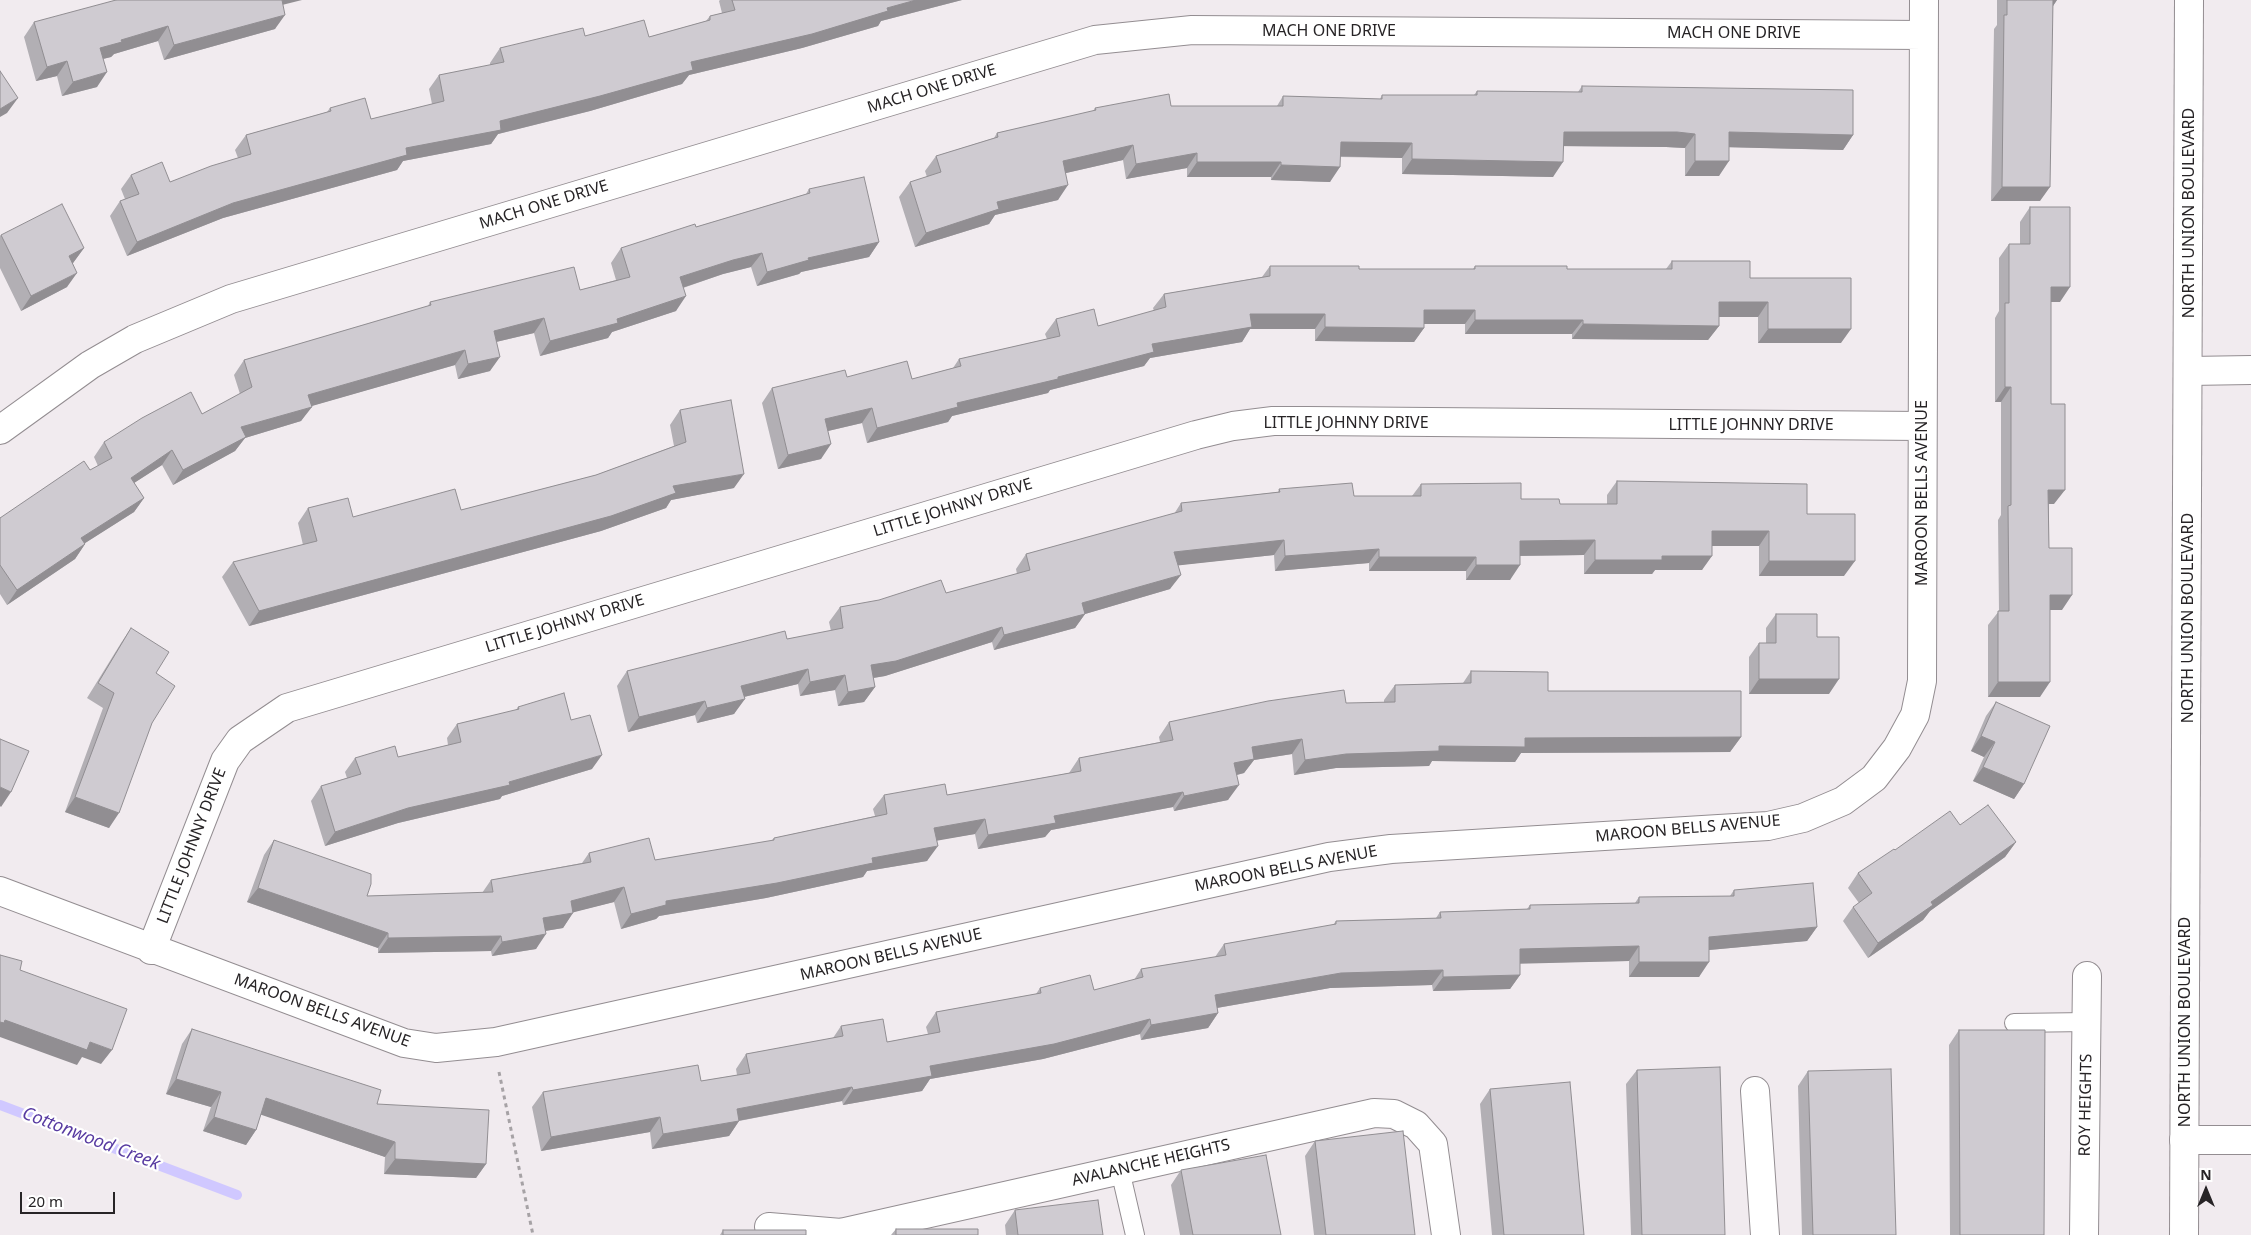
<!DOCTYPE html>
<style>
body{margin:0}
#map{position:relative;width:2251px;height:1235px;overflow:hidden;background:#f1ebef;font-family:"Noto Sans",sans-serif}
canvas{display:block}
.north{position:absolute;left:2181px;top:1165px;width:50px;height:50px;-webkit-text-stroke:4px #fff;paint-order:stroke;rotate:0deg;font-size:14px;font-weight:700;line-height:20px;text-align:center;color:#272426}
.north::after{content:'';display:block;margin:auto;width:18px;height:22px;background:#272426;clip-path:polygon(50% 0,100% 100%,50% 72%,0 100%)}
.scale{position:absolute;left:20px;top:1192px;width:95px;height:22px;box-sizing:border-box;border:2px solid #272426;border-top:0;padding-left:6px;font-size:15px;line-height:18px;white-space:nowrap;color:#272426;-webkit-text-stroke:4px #fff;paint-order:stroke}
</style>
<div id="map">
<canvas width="2251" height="1235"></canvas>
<div class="north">N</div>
<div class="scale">20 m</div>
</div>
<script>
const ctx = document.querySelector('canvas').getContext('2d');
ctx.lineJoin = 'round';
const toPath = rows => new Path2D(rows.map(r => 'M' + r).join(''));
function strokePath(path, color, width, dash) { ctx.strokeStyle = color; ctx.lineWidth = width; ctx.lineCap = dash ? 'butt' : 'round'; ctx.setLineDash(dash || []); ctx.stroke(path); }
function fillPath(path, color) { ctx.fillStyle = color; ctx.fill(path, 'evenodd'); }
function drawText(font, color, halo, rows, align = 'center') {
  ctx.font = font + ' "Noto Sans",sans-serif'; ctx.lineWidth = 4.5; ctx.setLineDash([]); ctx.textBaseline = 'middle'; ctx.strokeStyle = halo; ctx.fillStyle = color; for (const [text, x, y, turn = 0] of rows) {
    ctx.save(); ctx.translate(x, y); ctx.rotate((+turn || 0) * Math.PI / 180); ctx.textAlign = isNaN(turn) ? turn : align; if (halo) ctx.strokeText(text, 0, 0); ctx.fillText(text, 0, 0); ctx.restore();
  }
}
strokePath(toPath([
 [0,1105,237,1195]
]), '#d0c8ff', 10);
const service = toPath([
 [2014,1023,2087,1022],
 [1120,1170,1135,1235]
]);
const minor = toPath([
 [2189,371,2251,370],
 [0,430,90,365,135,339,231,299,1095,40,1192,30,1923,35],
 [0,891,404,1043,436,1048,496,1042,1329,857,1391,849,1768,826,1803,818,1843,801,1874,778,1897,748,1915,715,1922,681,1924,0],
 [151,950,225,761,240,740,287,708,1196,435,1233,426,1273,421,1308,421,1922,426],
 [1755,1091,1765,1235],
 [2184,1140,2251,1140],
 [769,1227,841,1233,1374,1113,1394,1114,1416,1125,1433,1144,1446,1235],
 [2084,1235,2087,976]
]);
const primary = toPath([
 [2184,1235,2189,0]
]);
strokePath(service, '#938d91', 20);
strokePath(minor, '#938d91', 30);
strokePath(primary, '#938d91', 30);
strokePath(toPath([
 [499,1072,533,1235]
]), '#a6a2a5', 3, [4, 4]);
strokePath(service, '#fff', 18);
strokePath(minor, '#fff', 28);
strokePath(primary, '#fff', 28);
fillPath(toPath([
 [720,0,962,0,881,21,878,26,802,48,689,75,682,84,590,111,498,134,491,144,403,161,397,170,223,218,127,256,110,216,120,201,125,199,121,189,131,175,170,182,238,158,235,150,246,135,327,112,330,108,371,119,432,104,429,89,439,75,490,65,490,63,500,48,585,36,649,37,706,21,710,16,722,13,719,1],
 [1997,0,2057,0,2053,6,2040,201,1991,201,1994,29,1997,25],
 [283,5,275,29,164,60,158,41,114,54,111,57,103,59,97,87,62,96,57,76,36,81,24,37,34,22],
 [1582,86,1853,135,1843,150,1729,147,1719,176,1685,176,1685,148,1666,147,1563,146,1553,177,1402,174,1402,158,1340,157,1330,182,1271,180,1271,177,1187,177,1187,168,1126,179,1123,160,1066,173,1058,200,995,215,989,224,915,247,899,197,910,182,927,177,925,171,936,156,994,138,997,133,1093,111,1095,108,1171,106,1277,106,1283,96,1380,99,1382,95,1474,95,1477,91,1578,92],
 [809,189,879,242,869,257,801,272,799,274,757,286,751,267,723,274,683,288,676,311,612,332,608,338,540,356,534,333,496,342,490,371,458,379,455,365,311,406,301,421,245,438,235,451,173,485,162,465,134,483,144,498,134,512,85,543,85,544,75,559,7,605,0,594,0,518,98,466,94,457,104,442,202,414,240,394,234,375,244,360,428,306,430,302,580,290,616,280,611,263,621,248,696,227,806,194],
 [2030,207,2060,302,2051,302,2051,404,2054,504,2049,504,2049,548,2062,610,2050,610,2040,697,1988,697,1988,625,1999,611,1998,520,2001,515,2001,402,1995,402,1995,318,1999,311,1999,258,2009,244,2020,244,2020,222],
 [1,235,84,248,73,263,67,287,21,311,0,268,0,236],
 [1672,261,1750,278,1841,343,1758,343,1758,317,1719,317,1719,326,1708,340,1572,339,1572,334,1465,334,1465,324,1424,324,1424,328,1414,342,1315,341,1315,329,1250,329,1242,342,1150,358,1144,366,1050,390,1048,393,952,416,948,422,867,443,862,423,828,431,821,459,778,469,762,403,772,388,847,377,912,379,953,368,959,359,1047,339,1045,334,1056,319,1098,326,1154,311,1153,308,1164,294,1262,277,1270,266,1359,269,1473,269,1475,266,1567,269,1666,269],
 [680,410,734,488,671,500,666,508,601,531,249,626,222,577,233,562,303,545,298,523,308,508,353,517,461,510,596,475,674,446,670,425],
 [1617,481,1807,514,1844,576,1759,576,1759,546,1712,546,1702,570,1655,570,1652,574,1584,574,1584,555,1520,556,1510,580,1466,580,1466,571,1369,571,1369,563,1275,571,1274,555,1178,565,1170,589,1085,614,1075,628,994,650,992,642,885,676,873,678,875,687,864,702,838,706,835,690,800,696,798,684,744,697,734,714,697,723,695,715,628,732,617,686,627,671,787,639,831,631,829,622,840,607,946,593,1017,574,1016,569,1026,554,1174,514,1181,503,1278,492,1279,489,1354,496,1412,496,1421,484,1521,499,1560,504,1607,504,1607,495],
 [1776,614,1829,694,1749,694,1749,657,1759,643,1766,643,1766,628],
 [131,628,156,673,152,723,109,828,65,812,103,708,87,698,121,643],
 [1471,671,1548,691,1741,737,1730,752,1521,753,1515,762,1432,761,1429,766,1336,768,1294,775,1292,754,1254,760,1244,773,1237,775,1228,800,1174,811,1173,807,1051,830,1045,837,978,849,975,834,937,840,927,861,867,871,863,877,766,898,659,916,656,919,621,929,614,902,573,912,563,928,545,931,536,949,492,956,491,951,378,953,378,948,247,902,264,855,274,840,367,896,482,893,491,880,582,863,589,853,655,860,771,841,774,838,875,816,873,809,884,795,947,795,1069,773,1079,758,1160,742,1159,737,1169,722,1346,703,1384,703,1384,700,1395,685,1463,683],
 [1996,702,2024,784,2014,799,1973,781,1984,757,1971,751,1986,716],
 [518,707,571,720,592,769,502,796,500,799,398,823,325,846,311,801,321,786,347,778,345,772,355,758,398,757,448,745,447,738,457,724,516,710],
 [1960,825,2016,842,2005,857,1930,911,1923,920,1868,958,1843,921,1853,907,1859,903,1848,888,1858,873,1895,850],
 [1734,890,1817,927,1807,941,1709,950,1699,977,1629,977,1629,961,1520,963,1520,975,1510,989,1433,991,1432,985,1330,988,1217,1008,1218,1013,1208,1028,1141,1040,1140,1034,1043,1059,930,1079,922,1091,843,1105,842,1101,739,1121,729,1136,652,1149,650,1132,541,1151,532,1107,543,1092,701,1081,737,1075,736,1069,746,1054,833,1038,841,1026,887,1042,928,1034,926,1027,936,1012,1036,994,1040,988,1094,990,1134,980,1141,969,1215,957,1224,944,1333,925,1336,921,1436,918,1440,912,1527,909,1530,905,1635,903,1639,897,1730,896],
 [192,1029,377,1104,486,1164,476,1178,384,1174,385,1157,261,1114,256,1130,246,1145,203,1131,211,1107,166,1094,182,1044],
 [1959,1030,2044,1235,1950,1235,1949,1045],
 [1637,1070,1725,1235,1631,1235,1626,1084],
 [1808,1071,1896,1235,1802,1235,1798,1086],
 [1490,1089,1584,1235,1492,1235,1480,1104],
 [1315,1141,1415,1235,1314,1235,1305,1156],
 [1181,1170,1281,1235,1180,1235,1171,1185],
 [1015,1210,1103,1235,1006,1235,1005,1225],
 [896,1229,978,1235,891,1235],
 [723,1230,806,1235,720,1235]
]), '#b2afb4');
fillPath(toPath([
 [275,0,302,0,270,8],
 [916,0,962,0,881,21,878,26,802,48,689,75,682,84,590,111,498,134,491,144,403,161,397,170,223,218,127,256,137,242,233,203,406,148,500,121,691,62],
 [2052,0,2057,0,2049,12],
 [285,15,275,29,164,60,174,45],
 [168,26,158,41,114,54,111,57,90,62,100,48,121,40],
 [67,61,57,76,36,81,47,67],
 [107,72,97,87,62,96,73,82],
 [18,98,7,113,0,117,0,109],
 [1564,132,1677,132,1695,134,1685,148,1666,147,1553,146],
 [1729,132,1853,135,1843,150,1719,147],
 [1341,142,1412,143,1402,158,1330,156],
 [1133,145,1123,160,1053,176,1063,161],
 [1197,153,1187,168,1126,179,1136,164],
 [1412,159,1563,162,1553,177,1402,174],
 [1695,161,1729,161,1719,176,1685,176],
 [1197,162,1281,162,1271,177,1187,177],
 [1281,165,1340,167,1330,182,1271,180],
 [1068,185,1058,200,995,215,989,224,915,247,926,233,997,202],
 [2002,187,2050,187,2040,201,1991,201],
 [879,242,869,257,801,272,799,274,757,286,767,272,808,258],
 [84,248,73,263,59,270,69,256],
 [762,253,751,267,723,274,670,292,680,277,733,260],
 [77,273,67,287,21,311,31,296],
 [2051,287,2070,287,2060,302,2041,302],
 [686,296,676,311,612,332,608,338,540,356,550,341],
 [1719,302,1768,302,1758,317,1708,317],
 [1424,310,1475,310,1465,324,1414,324],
 [1250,314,1325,314,1315,329,1250,329,1242,342,1150,358,1144,366,1050,390,1048,393,952,416,948,422,867,443,877,428,957,403,1058,377,1152,344],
 [544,318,534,333,483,345,494,331],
 [1475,320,1583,320,1572,334,1465,334],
 [1583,324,1719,326,1708,340,1572,339],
 [1325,327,1424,328,1414,342,1315,341],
 [1768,329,1851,329,1841,343,1758,343],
 [465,350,455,365,298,410,308,395],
 [500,357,490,371,458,379,468,364],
 [2005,387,2011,387,2001,402,1995,402],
 [312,407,301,421,245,438,235,451,173,485,183,470,241,427],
 [872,408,862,423,815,434,825,419],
 [831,444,821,459,778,469,788,455],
 [172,450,162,465,120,492,131,478],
 [744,474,734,488,671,500,666,508,601,531,249,626,259,611,673,486],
 [2048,490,2065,490,2054,504,2038,504],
 [144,498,134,512,71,552,81,538],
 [1712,531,1769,531,1759,546,1702,546],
 [1284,540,1274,555,1164,567,1174,552],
 [1595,540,1584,555,1510,556,1520,541],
 [85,544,75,559,7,605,17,590],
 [1379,549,1369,563,1275,571,1285,556],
 [1662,556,1712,556,1702,570,1655,570,1652,574,1584,574,1595,560],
 [1379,557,1476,557,1466,571,1369,571],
 [1769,561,1855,561,1844,576,1759,576],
 [1476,565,1520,565,1510,580,1466,580],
 [1181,575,1170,589,1085,614,1075,628,994,650,1004,635,1082,603],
 [2050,595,2072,595,2062,610,2040,610],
 [1002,627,992,642,885,676,861,680,871,665],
 [808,669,798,684,731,700,741,686],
 [845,675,835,690,800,696,810,682],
 [1759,679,1839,679,1829,694,1749,694],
 [1998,682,2050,682,2040,697,1988,697],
 [875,687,864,702,838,706,848,692],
 [745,699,734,714,697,723,707,708],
 [705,701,695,715,628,732,639,717],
 [1981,736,1995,742,1984,757,1971,751],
 [1741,737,1730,752,1521,753,1515,762,1432,761,1429,766,1336,768,1294,775,1305,760,1346,754,1439,746,1525,738],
 [1302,739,1292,754,1254,760,1244,773,1224,778,1234,763,1252,747],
 [602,755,592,769,502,796,500,799,398,823,325,846,335,832,408,808,509,782],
 [1983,767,2024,784,2014,799,1973,781],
 [1239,785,1228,800,1174,811,1184,796],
 [0,787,11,792,1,807,0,806],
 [1183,792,1173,807,1051,830,1045,837,978,849,988,835,1054,816],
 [75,797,119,813,109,828,65,812],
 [985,819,975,834,924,843,934,828],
 [2016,842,2005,857,1930,911,1923,920,1868,958,1878,943,1931,902],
 [938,846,927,861,867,871,863,877,766,898,659,916,656,919,621,929,631,914,666,901,872,858],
 [624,887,614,902,563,915,573,913,563,928,533,933,543,918,571,901],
 [258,888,388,933,378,948,247,902],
 [1817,927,1807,941,1698,951,1709,937],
 [546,934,536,949,492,956,502,942],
 [501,936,491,951,378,953,388,938],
 [1639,946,1629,961,1509,964,1520,949],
 [1639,962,1709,962,1699,977,1629,977],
 [1443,970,1432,985,1330,988,1205,1010,1215,995,1341,973],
 [1520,975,1510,989,1433,991,1443,977],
 [1218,1013,1208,1028,1141,1040,1151,1025],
 [1150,1019,1140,1034,1043,1059,930,1079,922,1091,843,1105,853,1090,930,1066],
 [5,1020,90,1042,112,1050,101,1064,82,1057,77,1065,0,1037,0,1022],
 [176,1079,221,1092,211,1107,166,1094],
 [852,1087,842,1101,727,1123,737,1109],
 [266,1098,395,1142,385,1157,256,1113],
 [214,1117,256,1130,246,1145,203,1131],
 [660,1117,650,1132,541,1151,551,1137],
 [739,1121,729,1136,652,1149,663,1134],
 [395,1159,486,1164,476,1178,384,1174]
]), '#918e92');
const building = toPath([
 [116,0,282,0,285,15,174,45,168,26,121,40,122,42,100,48,107,72,73,82,67,61,47,67,34,22,116,0],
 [732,0,916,0,887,8,888,11,812,34,691,62,693,70,600,96,500,121,501,130,406,148,407,155,233,203,137,242,120,201,139,194,131,175,162,162,170,182,211,166,251,154,246,135,331,111,330,108,365,98,371,119,444,101,439,75,504,62,500,48,583,28,585,36,644,20,649,37,710,20,710,16,735,10,732,0],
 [2007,0,2053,0,2050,187,2002,187,2004,15,2007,15,2007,0],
 [0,71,18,98,0,109,0,71],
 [1582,86,1853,90,1853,135,1729,132,1729,161,1695,161,1695,134,1677,132,1564,132,1563,162,1412,159,1412,143,1341,142,1340,167,1281,165,1281,162,1197,162,1197,153,1136,164,1133,145,1063,161,1068,185,997,202,999,209,926,233,910,182,941,172,936,156,998,137,997,133,1096,110,1095,108,1169,94,1171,106,1283,106,1283,96,1382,99,1382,95,1477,95,1477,91,1582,92,1582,86],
 [864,177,879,242,808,258,809,260,767,272,762,253,733,260,680,277,686,296,617,319,618,323,550,341,544,318,494,331,500,357,468,364,465,350,308,395,312,407,241,427,246,437,183,470,172,450,131,478,144,498,81,538,85,544,17,590,0,565,0,518,84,461,90,470,112,458,104,442,142,418,191,392,202,414,252,387,244,360,431,305,430,302,574,267,580,290,630,277,621,248,695,224,696,227,810,193,809,189,864,177],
 [62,204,84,248,69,256,77,273,31,296,1,235,62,204],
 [2030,207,2070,207,2070,287,2051,287,2051,404,2065,404,2065,490,2048,490,2049,548,2072,548,2072,595,2050,595,2050,682,1998,682,1998,611,2009,611,2008,506,2011,505,2011,387,2005,387,2005,303,2009,303,2009,244,2030,244,2030,207],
 [1672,261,1750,261,1750,278,1851,278,1851,329,1768,329,1768,302,1719,302,1719,326,1583,324,1583,320,1475,320,1475,310,1424,310,1424,328,1325,327,1325,314,1250,314,1252,327,1152,344,1154,352,1058,377,1058,379,957,403,958,407,877,428,872,408,825,419,831,444,788,455,772,388,845,370,847,377,907,361,912,379,961,366,959,359,1060,336,1056,319,1094,309,1098,326,1166,307,1164,294,1270,276,1270,266,1359,266,1359,269,1475,269,1475,266,1567,266,1567,269,1672,269,1672,261],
 [731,400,744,474,673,486,676,493,611,516,259,611,233,562,317,541,308,508,348,498,353,517,455,489,461,510,596,475,686,442,680,410,731,400],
 [1617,481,1807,484,1807,514,1855,514,1855,561,1769,561,1769,531,1712,531,1712,556,1662,556,1662,560,1595,560,1595,540,1520,541,1520,565,1476,565,1476,557,1379,557,1379,549,1285,556,1284,540,1174,552,1181,575,1082,603,1085,614,1004,635,1002,627,896,661,871,665,875,687,848,692,845,675,810,682,808,669,741,686,745,699,707,708,705,701,639,717,627,671,785,631,787,639,843,628,840,607,879,600,941,580,946,593,1030,570,1026,554,1182,511,1181,503,1280,492,1279,489,1352,483,1354,496,1421,496,1421,484,1521,483,1521,499,1559,499,1560,504,1617,504,1617,481],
 [1776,614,1817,614,1817,637,1839,637,1839,679,1759,679,1759,643,1776,643,1776,614],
 [131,628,169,652,156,673,175,686,152,723,119,813,75,797,114,693,98,683,131,628],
 [1471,671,1548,672,1548,691,1741,691,1741,737,1525,738,1525,747,1439,746,1439,751,1346,754,1305,760,1302,739,1252,747,1254,759,1234,763,1239,785,1184,796,1183,792,1054,816,1056,823,988,835,985,819,934,828,938,846,872,858,873,863,777,883,666,901,666,905,631,914,624,887,571,901,573,913,543,918,546,934,502,942,501,936,388,938,388,933,258,888,274,840,371,874,371,884,367,896,493,892,491,880,591,862,589,853,649,838,655,860,774,840,774,838,887,814,884,795,945,784,947,795,1081,771,1079,758,1173,740,1169,722,1268,701,1344,690,1346,703,1395,702,1395,685,1471,683,1471,671],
 [564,693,571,720,590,715,602,755,509,782,510,785,408,808,335,832,321,786,361,774,355,758,395,746,398,757,461,742,457,724,519,709,518,707,564,693],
 [1996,702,2050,726,2024,784,1983,767,1995,742,1981,736,1996,702],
 [0,739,29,751,11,792,0,787,0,739],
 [1988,805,2016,842,1931,902,1933,905,1878,943,1853,907,1872,893,1858,873,1894,849,1895,850,1950,811,1960,825,1988,805],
 [1813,883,1817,927,1709,937,1709,962,1639,962,1639,946,1520,949,1520,975,1443,977,1443,970,1341,973,1215,995,1218,1013,1151,1025,1150,1019,1054,1044,930,1066,932,1076,853,1090,852,1087,737,1109,739,1121,663,1134,660,1117,551,1137,543,1092,698,1065,701,1081,750,1073,746,1054,843,1036,841,1026,883,1019,887,1042,940,1032,936,1012,1041,993,1040,988,1090,975,1094,990,1143,977,1141,969,1226,955,1224,944,1336,924,1336,921,1441,918,1440,912,1530,909,1530,905,1639,903,1639,897,1734,896,1734,890,1813,883],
 [0,955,22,961,20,970,127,1009,112,1050,90,1042,87,1050,5,1020,4,1023,0,1022,0,955],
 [192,1029,381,1090,377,1104,489,1110,486,1164,395,1159,395,1142,266,1098,256,1130,214,1117,221,1092,176,1079,192,1029],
 [1959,1030,2045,1030,2044,1235,1960,1235,1959,1030],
 [1720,1067,1725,1235,1642,1235,1637,1070,1720,1067],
 [1891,1069,1896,1235,1813,1235,1808,1071,1891,1069],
 [1570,1082,1584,1235,1504,1235,1490,1089,1570,1082],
 [1403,1131,1415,1235,1326,1235,1315,1141,1403,1131],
 [1266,1155,1281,1235,1193,1235,1181,1170,1266,1155],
 [1098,1200,1103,1235,1018,1235,1015,1210,1098,1200],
 [896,1229,978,1229,978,1235,896,1235,896,1229],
 [723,1230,806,1230,806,1235,723,1235,723,1230]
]);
fillPath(building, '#cfcbd1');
strokePath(building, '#918e92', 1);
drawText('16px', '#272426', '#fff', [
 ["MACH ONE DRIVE",1329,31],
 ["MACH ONE DRIVE",1734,33],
 ["MACH ONE DRIVE",932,89,-17],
 ["MACH ONE DRIVE",544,205,-17],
 ["NORTH UNION BOULEVARD",2189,213,-90],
 ["LITTLE JOHNNY DRIVE",1346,423],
 ["LITTLE JOHNNY DRIVE",1751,425],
 ["MAROON BELLS AVENUE",1922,493,-90],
 ["LITTLE JOHNNY DRIVE",953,508,-17],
 ["NORTH UNION BOULEVARD",2188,618,-90],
 ["LITTLE JOHNNY DRIVE",565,624,-17],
 ["MAROON BELLS AVENUE",1688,829,-5],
 ["LITTLE JOHNNY DRIVE",192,846,-69],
 ["MAROON BELLS AVENUE",1286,869,-11],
 ["MAROON BELLS AVENUE",891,955,-13],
 ["MAROON BELLS AVENUE",322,1011,20],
 ["NORTH UNION BOULEVARD",2185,1022,-90],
 ["ROY HEIGHTS",2086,1105,-89],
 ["AVALANCHE HEIGHTS",1151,1163,-13]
]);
drawText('italic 18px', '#583ba1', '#fff', [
 ["Cottonwood Creek",91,1139,21]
]);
</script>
